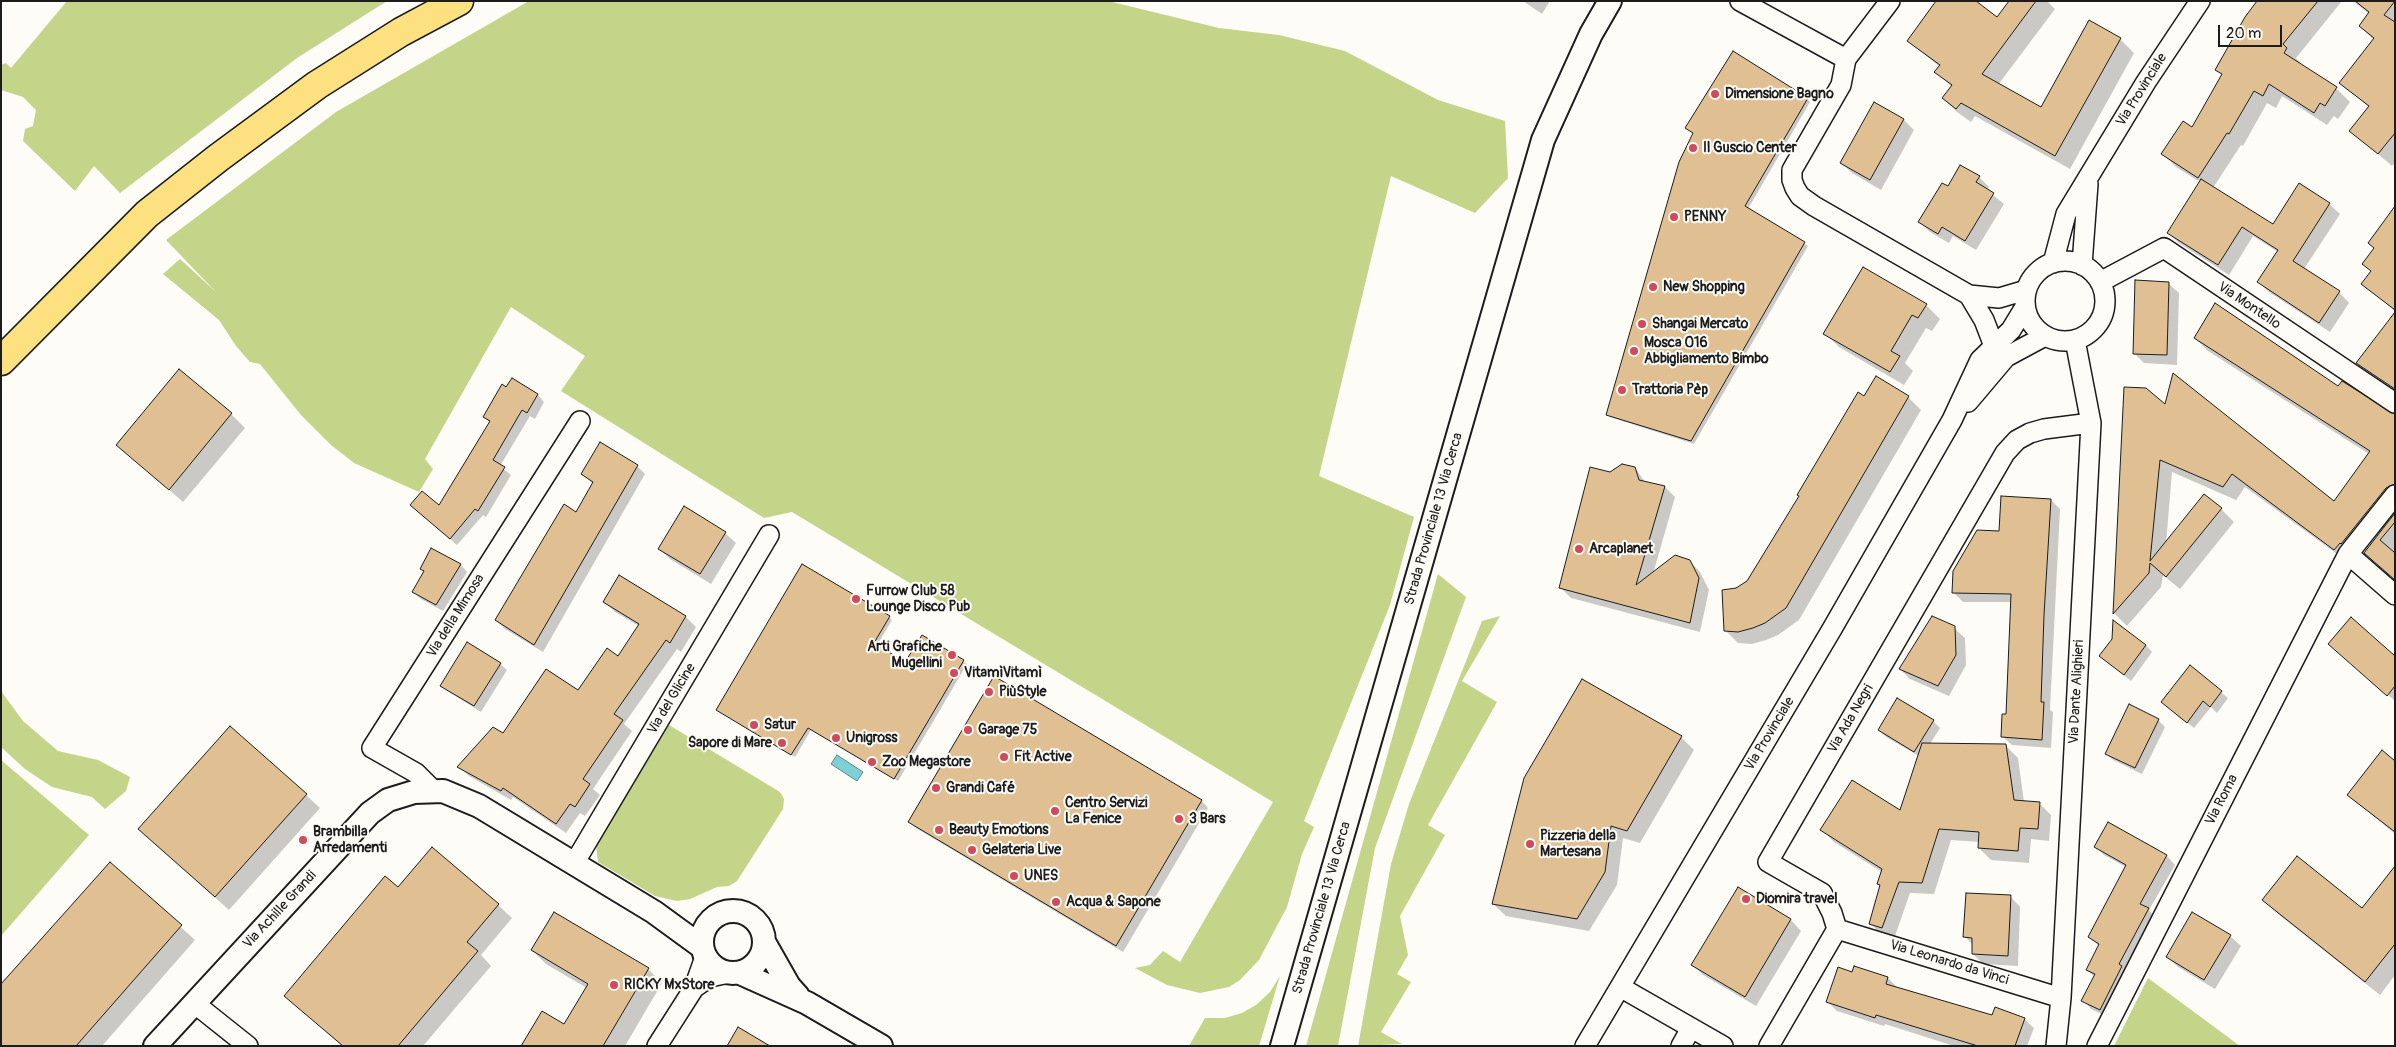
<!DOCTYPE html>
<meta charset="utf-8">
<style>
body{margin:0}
#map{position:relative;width:2396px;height:1047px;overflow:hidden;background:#fdfcf7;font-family:Pangolin,sans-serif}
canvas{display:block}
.frame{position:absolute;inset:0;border:2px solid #1c1c1c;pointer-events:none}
.scale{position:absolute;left:2218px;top:25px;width:64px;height:22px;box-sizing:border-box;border:2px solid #1c1c1c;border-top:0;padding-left:6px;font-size:15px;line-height:18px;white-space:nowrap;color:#1c1c1c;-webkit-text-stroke:4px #fdfcf7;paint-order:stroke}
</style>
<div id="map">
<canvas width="2396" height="1047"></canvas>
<div class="frame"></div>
<div class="scale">20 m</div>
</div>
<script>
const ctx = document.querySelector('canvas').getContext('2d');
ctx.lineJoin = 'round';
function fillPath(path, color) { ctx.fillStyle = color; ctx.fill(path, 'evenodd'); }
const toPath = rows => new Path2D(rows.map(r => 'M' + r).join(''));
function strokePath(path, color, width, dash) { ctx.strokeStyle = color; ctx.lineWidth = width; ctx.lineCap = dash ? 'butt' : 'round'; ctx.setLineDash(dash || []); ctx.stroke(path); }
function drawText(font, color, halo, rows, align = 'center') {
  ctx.font = font + ' Pangolin,sans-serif'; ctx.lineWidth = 4; ctx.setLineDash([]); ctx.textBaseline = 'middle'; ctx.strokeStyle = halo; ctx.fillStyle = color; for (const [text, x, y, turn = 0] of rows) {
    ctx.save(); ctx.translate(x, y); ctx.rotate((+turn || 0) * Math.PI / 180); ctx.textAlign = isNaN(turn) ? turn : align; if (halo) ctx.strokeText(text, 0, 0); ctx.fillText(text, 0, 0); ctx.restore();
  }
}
fillPath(toPath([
 [67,1,387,1,297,58,120,193,94,166,75,191,23,141,25,129,33,126,36,110,23,97,1,90,1,65,6,63,11,68],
 [529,1,1108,1,1219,28,1279,35,1345,51,1438,100,1505,121,1508,178,1475,213,1391,176,1319,476,1414,517,1390,605,1304,821,1314,827,1302,854,1287,907,1259,960,1240,980,1229,987,1200,993,1167,985,1135,968,1150,965,1163,951,1180,962,1273,802,792,512,764,518,561,391,585,356,511,307,425,459,433,469,419,492,354,463,331,445,301,415,260,364,250,362,236,346,219,320,163,274,180,259,216,292,166,240,336,112],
 [1438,574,1466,597,1375,848,1338,1046,1306,1046],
 [1500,616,1462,681,1497,702,1428,825,1445,835,1400,916,1408,955,1397,974,1411,982,1381,1032,1402,1044,1358,1046,1391,864,1409,804,1482,621],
 [1,691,23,721,58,751,98,760,130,777,126,791,105,809,92,797,52,787,25,769,1,747],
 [669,725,780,792,784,799,783,809,737,881,729,886,717,887,690,899,677,901,655,896,598,862,596,846],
 [1,760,89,835,1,936],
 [1280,976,1259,1046,1189,1046,1205,1018,1225,1018,1242,1013,1256,1005,1270,992],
 [2148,978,2240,1046,2114,1046]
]), '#c4d489');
const water = toPath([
 [837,755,863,772,857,781,831,764,837,755]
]);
fillPath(water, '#7ed0d4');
strokePath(water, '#57888a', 1);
fillPath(toPath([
 [1523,1,1550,1,1542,14],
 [2011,1,2047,1,2055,9,1998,85,2041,108,2089,22,2120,39,2134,53,2070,169,1975,116,1971,122,1957,112,1943,98,1952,87,1936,72,1940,67,1908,41,1998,19],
 [2258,1,2342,1,2296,58,2300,62,2299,64,2336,88,2350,102,2338,119,2334,116,2327,125,2282,96,2276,108,2267,103,2243,146,2241,145,2213,188,2273,226,2300,185,2329,204,2340,214,2304,269,2339,292,2349,303,2330,332,2269,292,2259,282,2278,252,2253,236,2229,275,2179,243,2168,233,2200,182,2176,167,2163,154,2193,129,2223,76,2216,69],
 [2353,1,2395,1,2395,163,2392,166,2351,131,2369,107,2341,83,2374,40,2360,26,2369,14],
 [1807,99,1810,102,1748,209,1808,246,1694,444,1610,417,1607,414],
 [1874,103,1904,120,1914,130,1881,190,1852,173,1841,163],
 [1979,177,1989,187,1987,190,2004,204,1976,250,1953,236,1949,243,1930,232,1920,222,1948,188],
 [2395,208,2395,311,2363,284,2372,272,2363,263,2375,249],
 [2168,283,2179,293,2177,365,2144,363,2134,353],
 [1926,305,1940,319,1932,331,1926,328,1905,363,1913,371,1904,385,1839,347,1825,333],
 [2395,314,2395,392,2370,376,2357,363],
 [2195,338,2338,388,2388,414,2395,414,2395,507,2348,562,2245,487,2236,500,2172,472,2166,544,2221,509,2234,522,2180,589,2163,575,2161,587,2127,626,2114,613,2125,388,2165,406,2335,503,2369,454,2208,351],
 [512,380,538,395,544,402,535,419,530,416,500,466,511,475,486,517,483,515,457,545,419,512,439,507,491,423,484,417],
 [1908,397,1921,410,1799,620,1778,635,1766,640,1752,644,1738,643,1725,630,1736,590,1748,582,1865,398],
 [231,414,245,428,183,502,118,445],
 [637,466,645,474,543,652,505,629,496,620,577,514,593,484,582,474],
 [1635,468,1646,483,1665,487,1675,497,1653,574,1690,561,1700,572,1709,590,1700,632,1571,598,1560,587,1610,474],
 [2051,500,2060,509,2050,710,2053,712,2051,748,2012,745,2002,736,2007,716,2012,602,1963,602,1953,592],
 [2395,515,2395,551,2393,553,2395,555,2395,580,2365,552],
 [725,533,736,543,711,584,670,559,660,549],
 [432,549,461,565,467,572,443,611,421,599,414,592,425,572,421,568],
 [619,577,686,617,696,627,681,652,677,649,624,724,632,731,593,789,600,795,585,816,580,813,566,833,513,797,511,800,469,776,459,767,503,735,578,692,618,657,639,626,615,612,605,602],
 [889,617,892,620,876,647,905,664,922,637,967,664,898,781,811,730,795,757,718,710],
 [1954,628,1965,638,1966,665,1949,696,1910,679,1900,669],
 [2146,645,2152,652,2131,681,2100,656],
 [2339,653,2395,657,2395,701],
 [500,664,507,670,481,712,449,692,442,686],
 [2190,667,2228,698,2217,713,2211,707,2194,728,2162,702],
 [995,678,1202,801,1208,808,1123,952,916,828,909,822],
 [1582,681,1681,737,1694,750,1640,843,1623,838,1617,885,1589,931,1506,916,1493,904],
 [2158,720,2165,727,2142,774,2113,760,2106,753],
 [1933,721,1940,728,1930,744,2006,746,2018,758,2024,802,2039,803,2051,815,2049,841,2031,839,2029,863,1991,860,1979,848,1979,842,1951,840,1934,894,1910,893,1894,939,1883,936,1871,924,1881,886,1882,872,1834,842,1822,830,1901,812,1919,756,1886,737,1879,730],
 [2395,762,2395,834,2349,795],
 [306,795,320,808,229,910,153,842],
 [2109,824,2167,856,2175,865,2149,910,2156,918,2109,1018,2091,1009,2083,1000,2095,977,2087,970,2099,946,2089,937,2126,867,2104,855,2096,847],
 [110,863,195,940,102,1046,1,1046],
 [2395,868,2395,975,2380,995,2278,914,2264,900,2362,909],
 [398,889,498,905,512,918,481,955,491,966,423,1046,342,1046,286,996],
 [1738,889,1791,920,1801,931,1756,1006,1703,975,1693,965],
 [2010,896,2020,907,2018,966,1983,964,1973,954,1973,945,1965,937],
 [2230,936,2241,946,2215,989,2178,967,2167,957],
 [532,950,648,969,662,983,625,1046,522,1046,564,1026,587,988,546,964],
 [1853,973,1888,978,1897,987,1992,1017,2024,1019,2034,1028,2027,1046,1954,1046,1885,1024,1884,1026,1837,1011,1828,1002]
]), '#0003');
const building = toPath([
 [1936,1,1976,1,1997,17,2009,1,2036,1,1982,74,2041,107,2089,20,2121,38,2055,156,1961,103,1956,109,1942,98,1952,85,1934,72,1940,65,1907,41,1936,1],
 [2257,1,2318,1,2283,44,2287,48,2284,53,2337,87,2325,106,2320,103,2314,113,2269,84,2263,96,2254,91,2229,134,2227,133,2198,178,2161,154,2183,121,2192,127,2222,74,2215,70,2245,17,2257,1],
 [2355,1,2395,1,2384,15,2395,22,2395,133,2378,154,2349,131,2369,106,2339,83,2374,38,2359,26,2369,12,2355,1],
 [1733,51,1808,98,1745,206,1805,242,1691,441,1606,415,1679,162,1693,133,1685,128,1733,51],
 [1874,102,1904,119,1870,180,1840,163,1874,102],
 [1960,165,1980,176,1976,182,1994,193,1965,241,1942,227,1938,234,1918,222,1942,183,1948,186,1960,165],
 [2201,179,2273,224,2299,183,2330,203,2293,261,2340,291,2319,323,2257,282,2278,250,2242,227,2218,265,2167,233,2201,179],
 [2395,206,2395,310,2361,284,2371,271,2362,264,2374,248,2368,243,2395,206],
 [1863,267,1927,304,1918,318,1912,315,1891,351,1900,356,1890,372,1823,334,1863,267],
 [2135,280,2169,282,2167,355,2133,354,2135,280],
 [2215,303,2338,386,2342,381,2395,414,2395,484,2386,488,2341,544,2340,543,2334,550,2232,474,2223,487,2160,460,2150,561,2204,494,2222,508,2166,577,2150,563,2149,573,2113,614,2124,387,2146,388,2165,404,2173,373,2334,501,2370,451,2194,338,2215,303],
 [2395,312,2395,389,2356,363,2395,312],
 [179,369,232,413,169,490,116,445,179,369],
 [1876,376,1909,396,1786,608,1765,623,1753,628,1738,632,1724,631,1722,590,1736,588,1747,581,1799,496,1797,495,1858,392,1864,396,1876,376],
 [512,378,538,394,527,413,522,410,493,460,505,467,478,511,475,509,450,539,410,505,422,491,439,505,490,421,483,417,502,384,506,387,512,378],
 [600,442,638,465,534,645,495,620,564,504,576,512,593,482,581,474,600,442],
 [1622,464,1635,467,1639,480,1665,486,1636,585,1675,555,1690,560,1699,578,1690,623,1559,588,1590,467,1610,472,1622,464],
 [2001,496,2051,499,2044,615,2041,702,2044,702,2042,740,2001,737,2002,714,2006,714,2011,594,1952,593,1953,571,1977,530,1999,531,2001,496],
 [684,506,726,532,700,574,658,549,684,506],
 [2395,513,2395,522,2380,540,2395,553,2395,580,2364,553,2395,513],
 [431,548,461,564,436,605,412,592,424,571,420,569,431,548],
 [802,564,890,616,874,643,905,662,922,635,964,660,894,779,808,728,791,755,716,710,802,564],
 [619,575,686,616,670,643,666,640,614,714,623,720,583,779,590,784,575,807,570,804,556,824,503,788,501,791,457,767,493,727,503,733,546,669,578,690,607,648,618,656,639,624,603,602,619,575],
 [1932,616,1955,626,1956,655,1938,686,1899,669,1932,616],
 [2351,617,2395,656,2395,686,2387,696,2328,644,2351,617],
 [2113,620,2146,645,2124,675,2099,656,2112,639,2113,620],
 [467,642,501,663,474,706,440,686,467,642],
 [2190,665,2222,691,2210,707,2203,701,2187,723,2161,702,2190,665],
 [994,676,1202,800,1116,946,908,822,994,676],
 [1582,679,1682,736,1627,831,1611,826,1605,872,1577,919,1492,904,1524,778,1582,679],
 [1897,698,1934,720,1914,752,1878,730,1897,698],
 [2129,704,2159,719,2135,768,2105,754,2129,704],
 [230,726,307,794,215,897,138,829,230,726],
 [1922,743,2006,744,2014,800,2040,802,2038,829,2020,828,2018,851,1978,848,1979,832,1939,829,1922,883,1899,882,1882,928,1869,924,1880,885,1877,884,1882,869,1820,830,1852,780,1900,810,1922,743],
 [2382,750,2395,761,2395,832,2347,795,2382,750],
 [2108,822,2167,855,2140,904,2149,908,2119,964,2122,966,2100,1010,2081,1001,2095,974,2086,970,2099,944,2088,937,2126,865,2094,847,2108,822],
 [432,847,499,904,467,942,478,951,398,1046,343,1046,284,996,385,876,398,887,432,847],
 [2297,856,2362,908,2395,866,2395,944,2365,982,2262,900,2297,856],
 [110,862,182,925,76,1046,1,1046,1,984,110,862],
 [1738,887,1791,919,1745,997,1691,965,1738,887],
 [1966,893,2011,895,2008,956,1972,954,1972,938,1963,937,1966,893],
 [554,912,649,968,603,1046,521,1046,542,1011,564,1024,588,984,531,950,554,912],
 [2192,912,2231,935,2204,980,2166,957,2192,912],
 [1854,966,1888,977,1886,984,1992,1015,1995,1007,2025,1018,2015,1046,1978,1046,1876,1015,1875,1018,1826,1002,1838,967,1852,972,1854,966],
 [738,1027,770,1046,727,1046,738,1027]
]);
fillPath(building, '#e0c093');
strokePath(building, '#1c1c1c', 1);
const minor = toPath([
 [1740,1,1846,59],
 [1890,1,1846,59,1841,85,1792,170,1792,180,1795,188,1800,196,1814,206,1969,295,1999,298,2026,290],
 '2025 301a40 40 0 1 1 80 0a40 40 0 1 1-80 0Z',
 [2053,263,2066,214,2146,82,2200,1],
 [2082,265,2088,184],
 [2100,282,2164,248,2395,403],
 [1969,295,1984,320,1994,346],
 [1968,402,2006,357,2045,336],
 [2348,554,2395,595],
 [433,790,416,773,372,748,580,421],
 [575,862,769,535],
 [1837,929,2061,998],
 [1620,987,1723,1046],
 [694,988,710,977,729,973],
 [194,1003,248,1046],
 [657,1046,694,988,705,957],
 [1585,1046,1832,629,1952,420,1980,360,2011,330,2025,307],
 [1681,1046,1691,1028],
 [1769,1046,1837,929,1832,913,1822,893,1768,862,2005,453,2017,440,2030,433,2044,429,2091,423],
 [2056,1046,2061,998,2091,423,2075,340],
 [2097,1046,2348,554,2395,495]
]);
const tertiary = toPath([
 '702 942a31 31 0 1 1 62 0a31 31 0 1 1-62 0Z',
 [764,942,789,986,798,996],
 [740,973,807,1003,881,1046],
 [155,1046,370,813,388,800,414,792,443,791,479,806,654,912,702,947],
 [1282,1046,1543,140,1591,34,1610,1]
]);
const primary = toPath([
 [1,361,147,214,218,158,317,85,401,32,459,1]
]);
strokePath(minor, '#1c1c1c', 22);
strokePath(tertiary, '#1c1c1c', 26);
strokePath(primary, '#1c1c1c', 31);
strokePath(minor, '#fdfcf7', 19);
strokePath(tertiary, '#fdfcf7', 22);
strokePath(primary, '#fde080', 28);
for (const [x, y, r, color] of [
 [1715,94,5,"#d1495b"],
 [1693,148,5,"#d1495b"],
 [1674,217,5,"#d1495b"],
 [1653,287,5,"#d1495b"],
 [1642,324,5,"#d1495b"],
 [1634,351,5,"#d1495b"],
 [1622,390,5,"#d1495b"],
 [1579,549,5,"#d1495b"],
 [856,599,5,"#d1495b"],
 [952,655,5,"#d1495b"],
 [954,673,5,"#d1495b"],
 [989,692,5,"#d1495b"],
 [754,725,5,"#d1495b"],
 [968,730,5,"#d1495b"],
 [836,738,5,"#d1495b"],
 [782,743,5,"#d1495b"],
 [1004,757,5,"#d1495b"],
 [872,762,5,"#d1495b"],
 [936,788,5,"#d1495b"],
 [1055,811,5,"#d1495b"],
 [1179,819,5,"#d1495b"],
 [939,830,5,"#d1495b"],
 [303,840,5,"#d1495b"],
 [1530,844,5,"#d1495b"],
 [972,850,5,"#d1495b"],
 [1014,876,5,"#d1495b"],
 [1746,899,5,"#d1495b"],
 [1056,902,5,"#d1495b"],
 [614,985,5,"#d1495b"]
]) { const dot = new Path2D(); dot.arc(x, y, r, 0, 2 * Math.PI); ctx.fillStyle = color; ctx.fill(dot); strokePath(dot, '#fdfcf7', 2); }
drawText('14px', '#1c1c1c', '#fdfcf7', [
 ["Via Provinciale",2142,90,-58],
 ["Via Montello",2249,306,34],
 ["Strada Provinciale 13 Via Cerca",1434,519,-74],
 ["Via della Mimosa",456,616,-58],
 ["Via Dante Alighieri",2077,692,-87],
 ["Via del Glicine",672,699,-59],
 ["Via Ada Negri",1851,719,-60],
 ["Via Provinciale",1770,734,-59],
 ["Via Roma",2222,800,-63],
 ["Strada Provinciale 13 Via Cerca",1322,908,-74],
 ["Via Achille Grandi",280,910,-47],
 ["Via Leonardo da Vinci",1949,963,17]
]);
drawText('bold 14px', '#1c1c1c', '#fdfcf7', [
 ["Dimensione Bagno",1725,94],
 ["Il Guscio Center",1703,148],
 ["PENNY",1684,217],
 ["New Shopping",1663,287],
 ["Shangai Mercato",1652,324],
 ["Mosca 016",1644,343],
 ["Abbigliamento Bimbo",1644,359],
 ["Trattoria Pèp",1632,390],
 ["Arcaplanet",1589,549],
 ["Furrow Club 58",866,591],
 ["Lounge Disco Pub",866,607],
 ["Arti Grafiche",942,647,"right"],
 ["Mugellini",942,663,"right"],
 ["VitamìVitamì",964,673],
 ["PiùStyle",999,692],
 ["Satur",764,725],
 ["Garage 75",978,730],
 ["Unigross",846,738],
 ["Sapore di Mare",772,743,"right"],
 ["Fit Active",1014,757],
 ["Zoo Megastore",882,762],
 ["Grandi Café",946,788],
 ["Centro Servizi",1065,803],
 ["La Fenice",1065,819],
 ["3 Bars",1189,819],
 ["Beauty Emotions",949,830],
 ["Brambilla",313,832],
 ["Arredamenti",313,848],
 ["Pizzeria della",1540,836],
 ["Martesana",1540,852],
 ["Gelateria Live",982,850],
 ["UNES",1024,876],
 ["Diomira travel",1756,899],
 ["Acqua & Sapone",1066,902],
 ["RICKY MxStore",624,985]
], 'left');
</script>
